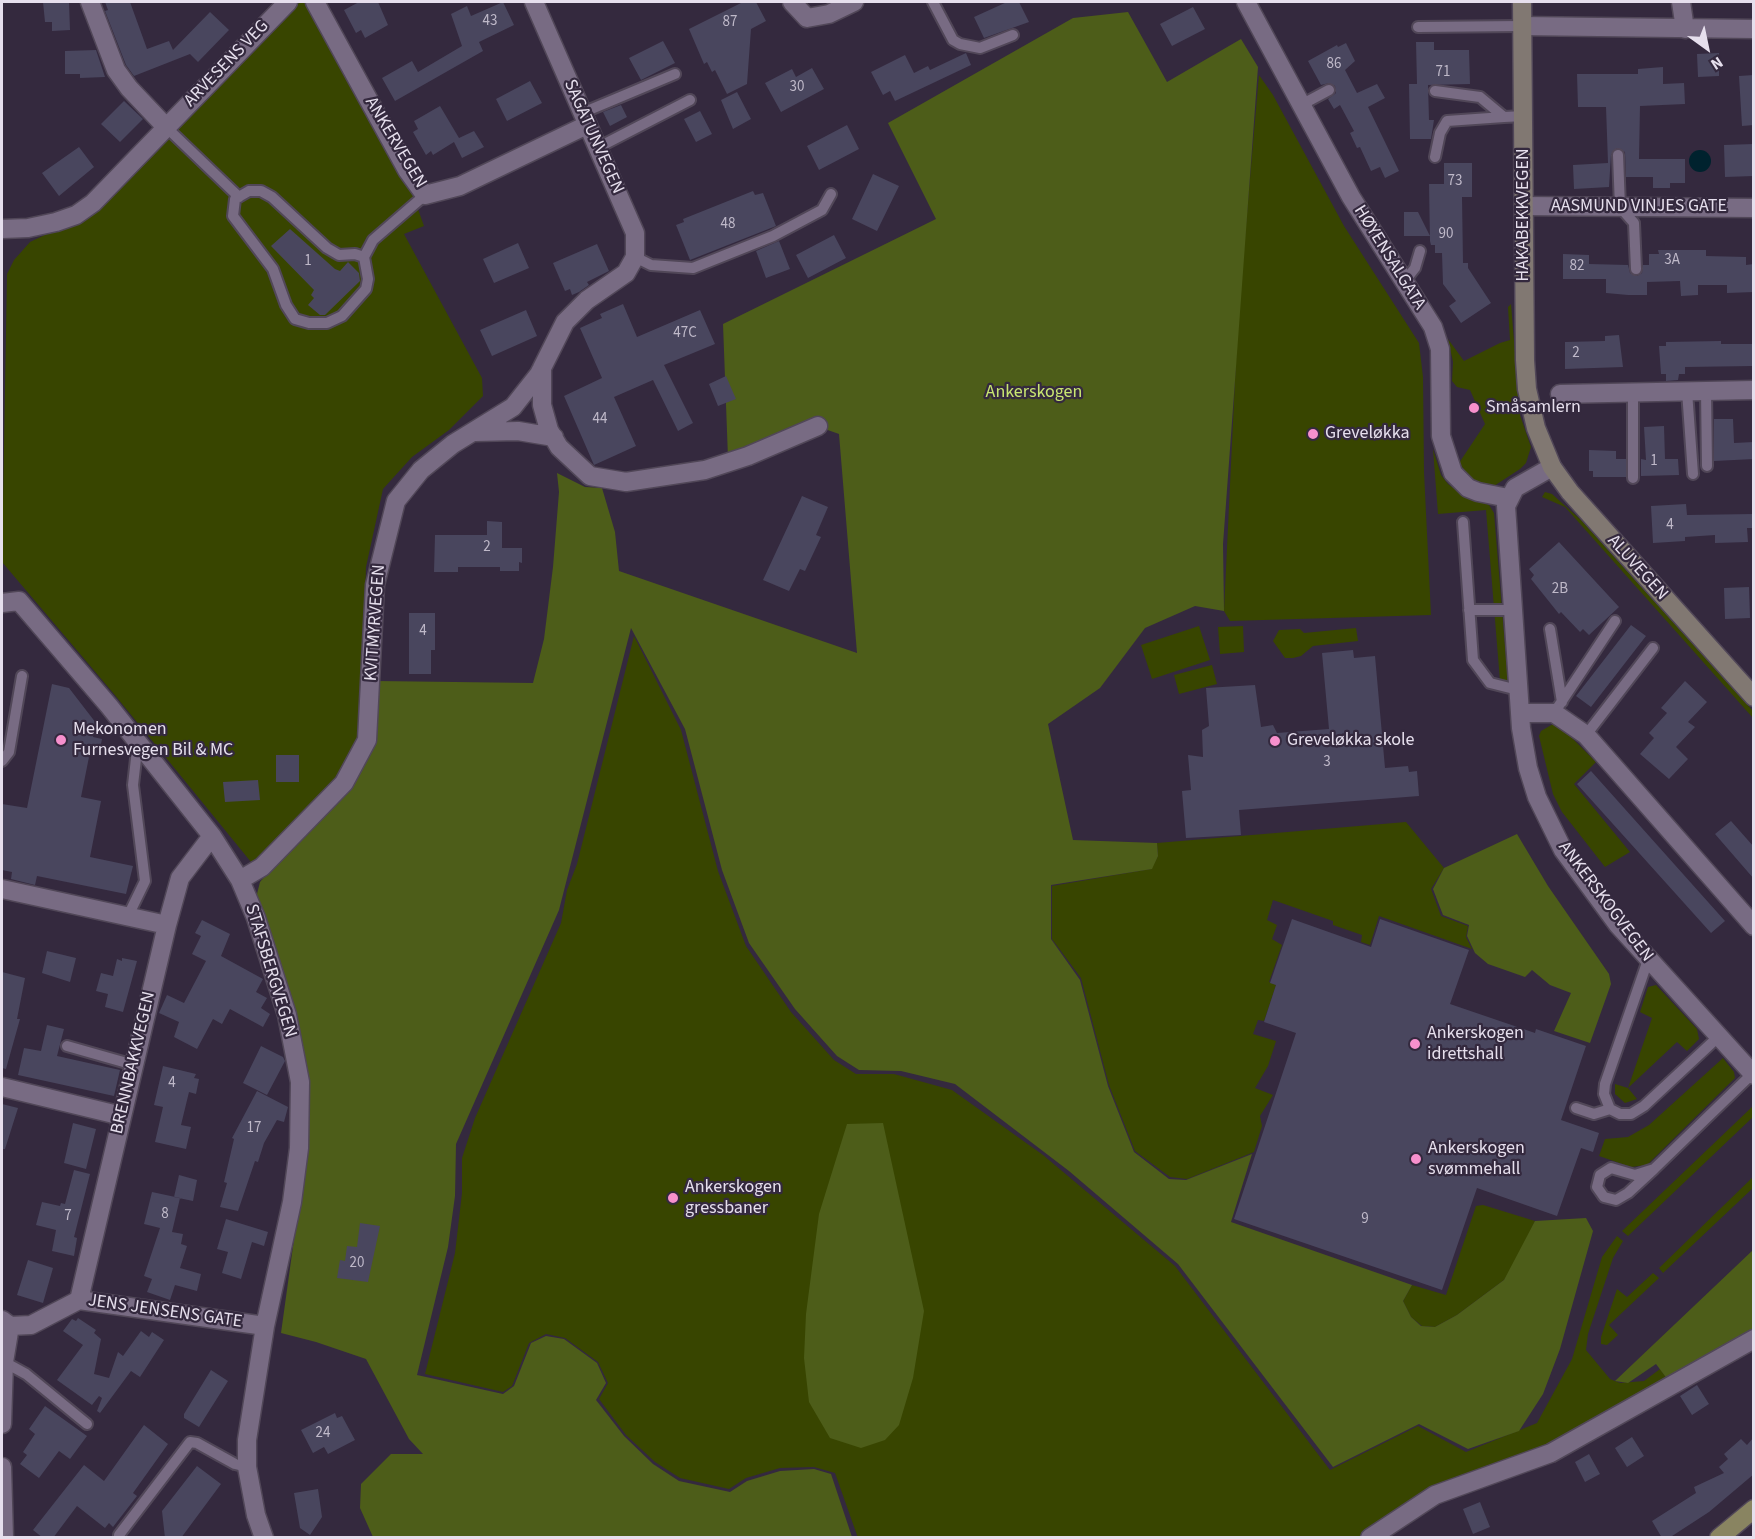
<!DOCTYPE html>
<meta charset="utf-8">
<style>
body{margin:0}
#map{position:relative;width:1755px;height:1539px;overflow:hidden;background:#34293e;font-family:"Source Sans 3",sans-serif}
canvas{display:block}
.frame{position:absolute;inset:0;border:3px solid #e6dfed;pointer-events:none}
.north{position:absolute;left:1677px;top:18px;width:60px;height:60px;-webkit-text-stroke:4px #34293e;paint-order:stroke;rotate:147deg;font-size:16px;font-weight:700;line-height:24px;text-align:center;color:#e6dfed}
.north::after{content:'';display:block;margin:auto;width:21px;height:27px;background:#e6dfed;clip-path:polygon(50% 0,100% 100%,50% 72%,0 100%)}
</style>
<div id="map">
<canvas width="1755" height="1539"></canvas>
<div class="frame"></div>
<div class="north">N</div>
</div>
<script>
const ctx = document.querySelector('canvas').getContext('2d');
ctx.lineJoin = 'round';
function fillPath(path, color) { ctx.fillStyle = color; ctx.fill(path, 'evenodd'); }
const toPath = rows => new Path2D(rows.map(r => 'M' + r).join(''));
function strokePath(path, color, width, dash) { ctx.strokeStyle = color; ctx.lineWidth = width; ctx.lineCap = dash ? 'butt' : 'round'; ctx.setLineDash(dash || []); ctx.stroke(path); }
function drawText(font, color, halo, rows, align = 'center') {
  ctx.font = font + ' "Source Sans 3",sans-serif'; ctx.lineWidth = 4.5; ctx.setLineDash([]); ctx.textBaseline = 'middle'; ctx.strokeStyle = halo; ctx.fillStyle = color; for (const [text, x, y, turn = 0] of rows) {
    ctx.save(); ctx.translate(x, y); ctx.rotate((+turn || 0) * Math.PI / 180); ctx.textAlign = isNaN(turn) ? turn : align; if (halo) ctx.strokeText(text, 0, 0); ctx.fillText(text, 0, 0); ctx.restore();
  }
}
fillPath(toPath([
 [300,2,304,2,414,198,424,226,404,234,482,378,483,396,449,430,412,457,383,489,366,567,361,726,355,744,340,773,323,796,273,848,251,862,114,694,2,562,7,274,14,260,30,242,97,210],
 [1259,75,1273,95,1344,226,1419,343,1423,377,1424,472,1431,615,1230,621,1224,611,1238,317],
 [1511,304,1520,415,1531,447,1526,463,1520,469,1494,486,1472,480,1459,463,1485,424,1470,390,1457,387,1452,381,1453,362,1448,339,1464,361,1500,343,1510,340,1508,307],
 [1433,449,1441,475,1448,484,1464,496,1489,505,1494,513,1508,682,1501,693,1486,510,1438,514],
 [1545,492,1552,494,1581,520,1753,711,1753,718,1565,507,1542,497],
 [1199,626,1210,660,1152,679,1141,645],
 [1243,626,1244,652,1220,654,1218,627],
 [1356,628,1358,641,1313,646,1301,656,1293,658,1285,658,1273,641,1279,630,1300,629,1304,633],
 [634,636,681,730,718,871,746,946,791,1012,834,1060,856,1074,894,1074,952,1090,1043,1155,1175,1266,1330,1470,1418,1426,1466,1452,1537,1423,1572,1359,1602,1257,1617,1236,1623,1241,1613,1258,1588,1334,1586,1350,1610,1379,1620,1383,1644,1381,1660,1369,1668,1380,1563,1441,1399,1510,1360,1537,858,1538,835,1473,814,1467,780,1468,746,1478,729,1489,680,1478,655,1462,626,1435,599,1399,608,1383,598,1362,565,1338,546,1334,529,1343,512,1386,503,1392,425,1374,455,1253,462,1193,462,1158,475,1118,561,923,567,890,577,864],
 [1212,665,1217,684,1179,694,1174,675],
 [1553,724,1567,733,1596,762,1574,784,1630,852,1605,867,1562,812,1553,794,1539,736,1541,731],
 [1406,822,1444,868,1431,889,1441,916,1468,926,1466,937,1472,949,1379,916,1370,945,1361,942,1362,935,1333,925,1333,921,1273,900,1267,920,1277,925,1272,939,1282,945,1269,982,1276,985,1264,1021,1258,1020,1253,1034,1276,1041,1268,1066,1255,1088,1273,1095,1260,1116,1262,1126,1254,1152,1187,1179,1170,1177,1135,1151,1109,1085,1081,978,1052,939,1052,886,1151,869,1158,856,1157,843],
 [1656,985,1697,1029,1699,1039,1687,1051,1677,1042,1628,1088,1637,1099,1625,1103,1615,1094,1615,1084,1628,1088,1652,1018,1640,1012,1648,987],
 [1723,1058,1734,1072,1735,1078,1647,1165,1631,1167,1599,1156,1605,1139,1628,1137,1649,1125],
 [1753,1106,1753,1117,1628,1236,1622,1231],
 [1753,1177,1753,1188,1663,1273,1659,1268],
 [1483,1205,1535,1221,1515,1263,1504,1280,1457,1315,1435,1327,1422,1326,1411,1317,1403,1301,1412,1285,1446,1295,1476,1206],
 [1653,1273,1659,1278,1609,1325,1618,1335,1607,1345,1601,1344,1601,1337,1617,1289,1627,1297]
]), '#384500');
fillPath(toPath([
 [1128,12,1167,82,1241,39,1258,67,1223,544,1224,611,1195,606,1145,628,1100,688,1048,724,1073,840,1157,843,1158,856,1152,869,1051,885,1051,939,1080,980,1108,1086,1134,1152,1169,1179,1186,1180,1252,1154,1231,1222,1412,1285,1403,1301,1411,1317,1421,1326,1435,1327,1457,1315,1504,1280,1535,1221,1586,1218,1593,1231,1560,1349,1543,1394,1519,1431,1468,1449,1419,1424,1333,1467,1178,1264,1069,1171,955,1084,901,1071,859,1070,837,1056,795,1009,749,943,722,870,685,729,631,628,559,910,456,1144,455,1196,448,1247,417,1375,503,1394,514,1386,531,1343,546,1336,564,1339,597,1363,606,1383,596,1400,624,1436,653,1464,679,1481,730,1492,747,1481,780,1471,814,1469,831,1474,852,1537,373,1537,360,1508,361,1484,391,1454,423,1454,409,1439,366,1359,316,1342,281,1333,304,1167,308,1075,294,1014,254,906,260,882,356,772,376,681,533,683,544,639,553,567,559,492,557,473,585,487,602,488,615,532,619,571,857,653,839,434,808,423,728,458,723,324,936,219,888,123,1073,18],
 [1517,834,1548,886,1609,974,1611,984,1590,1043,1554,1031,1571,993,1550,985,1532,970,1525,977,1488,964,1475,953,1467,936,1469,925,1443,915,1433,889,1444,868],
 [883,1123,924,1311,913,1378,899,1425,885,1440,861,1448,830,1438,809,1402,804,1358,806,1314,819,1214,847,1124],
 [1753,1250,1753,1331,1668,1380,1656,1364,1628,1383,1615,1381]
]), '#4d5d19');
fillPath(toPath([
 '1689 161a11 11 0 1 1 22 0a11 11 0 1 1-22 0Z'
]), '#00222e');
fillPath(toPath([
 [43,2,69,2,70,30,52,31,52,22,45,22],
 [105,2,130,2,147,49,169,41,173,50,210,12,229,30,198,62,190,54,134,76,126,65,105,11,108,10],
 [359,2,378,2,388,25,365,38,361,30,356,33,344,10],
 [503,2,514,25,479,42,483,51,395,101,382,78,412,61,418,72,462,46,451,14,467,6,471,16],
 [743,2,756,2,766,21,751,29,747,84,727,94,715,70,712,72,707,62,704,64,689,29],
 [1007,2,1019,2,1029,22,984,38,974,17],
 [1193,7,1205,29,1172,46,1160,24],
 [663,41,675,63,641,80,629,58],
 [1416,42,1434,42,1434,50,1469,50,1470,84,1428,85,1429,120,1434,120,1431,139,1410,139,1409,84,1417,84],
 [1346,43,1355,61,1345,70,1357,93,1377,84,1385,98,1368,107,1399,171,1385,178,1380,167,1371,171,1360,147,1357,148,1350,133,1354,131,1340,105,1334,109,1328,99,1336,93,1335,86,1329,83,1321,85,1308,61,1337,45,1338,47],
 [96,50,105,77,80,78,80,74,65,74,65,51],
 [966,53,971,65,895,101,890,91,883,95,871,72,905,55,914,73,928,66,930,70],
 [1719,53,1719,76,1698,77,1697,54],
 [1663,67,1663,84,1684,83,1685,104,1640,106,1639,159,1685,159,1685,183,1670,183,1670,188,1653,188,1653,177,1626,177,1625,152,1617,148,1611,155,1609,187,1574,189,1573,165,1608,163,1606,107,1578,107,1577,74,1638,74,1638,69],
 [812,68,824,89,781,112,765,83,792,69,796,77],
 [1754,75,1754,125,1742,126,1739,76],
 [530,81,542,103,507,121,496,99],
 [737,92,751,119,733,129,721,100],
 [124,101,143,119,120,142,101,124],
 [621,105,627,117,610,126,603,112],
 [440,106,459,138,474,131,484,147,462,158,454,142,433,155,431,151,426,155,413,132,418,129,414,121],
 [700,111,712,134,696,142,684,119],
 [847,125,859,149,819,170,807,146],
 [1754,144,1754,176,1725,177,1724,145],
 [79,147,94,167,59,196,42,173],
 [1444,163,1472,163,1472,197,1462,197,1463,263,1468,263,1468,268,1491,303,1461,323,1449,306,1456,301,1443,284,1442,253,1435,253,1435,245,1431,245,1430,241,1429,184,1444,184],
 [873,174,899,186,877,231,852,219],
 [753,191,755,195,763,193,776,226,690,260,676,225,684,222,683,219],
 [1404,212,1418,212,1430,236,1404,236],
 [290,229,335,269,340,271,348,262,359,273,360,281,325,315,320,315,308,305,314,298,311,295,314,290,271,246],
 [834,235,846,258,808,278,796,255],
 [779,241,790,269,766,278,756,251],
 [518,243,529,268,494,283,483,259],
 [597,244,609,271,587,282,589,285,579,292,572,295,570,289,565,291,553,263],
 [1658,250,1706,250,1706,256,1746,257,1746,265,1754,264,1754,292,1727,293,1727,285,1698,285,1698,295,1681,296,1680,281,1647,282,1647,295,1628,295,1606,293,1606,279,1563,279,1563,254,1589,255,1589,264,1628,265,1630,273,1637,276,1642,273,1643,265,1649,265,1649,254,1659,254],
 [623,304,637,337,700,310,715,344,664,365,693,423,678,431,653,380,614,397,636,446,594,465,564,396,602,378,580,328,602,318,600,314],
 [526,310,537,336,492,356,480,330],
 [1619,335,1623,367,1565,369,1565,342,1605,341,1605,336],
 [1721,341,1721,344,1753,344,1753,366,1685,367,1685,374,1679,374,1678,380,1666,381,1666,374,1661,374,1659,346,1666,346,1666,342],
 [726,376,736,399,718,406,709,384],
 [1714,419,1733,419,1734,443,1754,442,1754,459,1714,461],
 [1664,426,1665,459,1678,459,1679,475,1641,476,1641,459,1646,460,1644,427],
 [1589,450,1616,451,1616,459,1626,459,1626,477,1593,477,1593,471,1589,471],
 [802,496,828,507,816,535,821,537,805,571,800,569,789,591,763,580],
 [1686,504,1687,515,1754,514,1754,528,1747,528,1748,542,1715,543,1715,535,1685,537,1685,541,1653,543,1651,506],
 [487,521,502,522,502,548,522,548,522,563,519,562,519,571,500,571,500,567,458,567,458,572,434,572,435,535,487,535],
 [1559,542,1619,607,1589,635,1583,629,1580,632,1561,612,1559,614,1531,579,1534,575,1529,569],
 [1749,587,1750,618,1725,619,1724,588],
 [409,613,435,613,435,650,431,650,431,674,409,674],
 [1631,625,1646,636,1591,707,1576,696],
 [1353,650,1354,658,1375,656,1385,768,1408,766,1409,772,1417,771,1419,796,1239,810,1241,835,1186,838,1182,791,1191,790,1188,755,1203,757,1202,730,1209,726,1206,688,1255,685,1261,727,1273,725,1277,733,1329,729,1322,653],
 [1685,681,1707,702,1688,722,1695,727,1676,747,1688,759,1669,779,1640,754,1654,738,1649,733,1667,713,1661,708],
 [52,684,69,688,96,723,93,737,102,739,99,754,90,752,81,797,101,801,90,857,133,866,126,894,37,876,35,885,11,879,12,872,2,870,2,804,27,808],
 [276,755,299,755,299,782,276,782],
 [1591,771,1725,921,1711,933,1577,784],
 [258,780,260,800,225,802,223,782],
 [1731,821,1754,847,1754,879,1715,834],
 [1292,919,1371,947,1380,919,1469,950,1450,1004,1535,1033,1536,1029,1586,1046,1561,1120,1599,1133,1593,1152,1581,1148,1557,1216,1477,1188,1442,1290,1234,1219,1296,1033,1264,1022,1276,985,1270,983],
 [202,920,230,934,221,956,263,979,256,992,267,998,261,1008,270,1014,263,1027,230,1009,222,1024,213,1019,197,1049,174,1037,179,1022,159,1013,167,995,184,1003,206,961,192,954,201,936,195,933],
 [47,951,76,958,70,982,42,973],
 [122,958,137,961,123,1012,105,1007,108,994,96,991,101,973,113,976,117,959,122,961],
 [2,972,25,978,17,1019,20,1019,6,1069,2,1068],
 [47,1025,64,1029,57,1056,120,1070,114,1096,18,1075,24,1048,41,1051],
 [261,1046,283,1057,285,1061,267,1095,243,1083],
 [163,1066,196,1074,194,1078,199,1079,196,1094,189,1092,181,1125,191,1127,186,1149,155,1142,163,1107,154,1105],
 [257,1091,288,1107,284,1122,277,1120,264,1143,258,1162,255,1161,238,1211,220,1207,227,1183,224,1182,234,1139,232,1138],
 [2,1104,18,1108,5,1149,2,1149],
 [73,1123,96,1129,86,1169,64,1163],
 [74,1170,90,1174,74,1237,77,1238,74,1256,52,1251,56,1230,36,1225,42,1202,60,1206,61,1203,65,1204],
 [179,1175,197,1180,193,1201,174,1197],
 [152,1192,180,1198,172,1232,183,1234,181,1244,187,1246,180,1268,201,1274,197,1291,175,1285,170,1300,147,1292,152,1279,144,1276,160,1228,144,1224],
 [226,1219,268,1232,264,1246,252,1242,241,1279,222,1273,228,1252,217,1249],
 [360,1223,380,1226,368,1282,337,1278,340,1260,345,1261,347,1246,357,1247],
 [28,1260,53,1268,43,1303,17,1295],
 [78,1318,96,1330,94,1333,101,1339,94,1374,109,1378,118,1352,123,1356,141,1331,149,1337,152,1332,164,1340,140,1377,131,1371,100,1413,97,1411,102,1398,99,1396,92,1405,57,1380,83,1345,63,1331,72,1319,76,1321],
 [211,1370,228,1381,199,1427,184,1418,184,1414],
 [1697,1385,1709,1404,1692,1415,1680,1396],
 [45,1406,87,1436,70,1459,59,1451,39,1478,20,1464,27,1455,23,1452,35,1434,29,1429],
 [335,1413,337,1418,342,1416,355,1440,328,1454,324,1447,313,1453,301,1430],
 [144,1425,168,1444,133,1493,137,1496,113,1527,109,1523,105,1528,77,1506,53,1538,43,1538,33,1530,84,1465,104,1481],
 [1632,1437,1644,1456,1627,1467,1615,1448],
 [1754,1437,1754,1474,1709,1512,1669,1538,1662,1538,1652,1521,1696,1493,1694,1487,1724,1473,1719,1467,1728,1459,1724,1454,1741,1439,1747,1445],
 [1589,1454,1600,1474,1585,1482,1575,1462],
 [197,1466,221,1484,181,1538,165,1538,162,1511],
 [318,1489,322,1517,310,1535,300,1528,294,1493],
 [1480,1502,1490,1527,1473,1534,1463,1509]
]), '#49465e');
const service = toPath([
 [933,2,953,40,960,44,980,48,1013,35],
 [1418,27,1522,26],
 [1435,91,1480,97,1504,117,1524,116],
 [1301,105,1329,90],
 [582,113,675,74],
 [166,127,239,197],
 [597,148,690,100],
 [1618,155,1620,207,1634,223,1636,269],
 [1435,157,1440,133,1447,121,1504,117],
 [249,191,261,191,272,197,327,248,339,255,355,254,364,257,368,279,366,289,342,316,327,323,309,323,295,319,286,305,273,269,233,216,235,199,249,191],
 [364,257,373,240,425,195],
 [635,257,651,265,693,268,773,236,822,210,831,194],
 [1404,282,1415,268,1420,251],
 [1687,391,1693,474],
 [1706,391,1707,466],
 [1633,478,1633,392],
 [1463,522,1473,660,1490,683,1518,690],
 [1469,610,1512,610],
 [1550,629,1562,702],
 [1554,713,1615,621],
 [1586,735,1653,648],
 [2,761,9,752,22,676],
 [128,916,145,881,133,785,138,741],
 [1648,960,1605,1084,1604,1094,1610,1109,1620,1114,1631,1114,1644,1106,1717,1038],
 [67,1046,134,1065],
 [1576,1108,1594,1114,1610,1109],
 [1654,1169,1628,1193,1616,1200,1604,1197,1597,1187,1600,1175,1611,1168,1635,1175,1654,1169,1752,1074],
 [4,1362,26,1374,87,1424],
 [119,1535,190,1442,197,1443,235,1464,247,1467]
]);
const minor = toPath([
 [90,2,116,70,129,88,166,127],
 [315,2,407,170,425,195,460,186,587,125],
 [792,2,807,18,829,14,854,2],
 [1246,2,1351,197,1433,327,1440,349,1441,436,1453,473,1468,488,1478,492,1508,498],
 [1681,2,1685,29],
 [1522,26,1754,29],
 [1524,206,1754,208],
 [2,229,28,228,56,222,76,215,93,203,288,2],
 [542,368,542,405,549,430,559,447,590,476,626,482,705,470,748,456,818,426],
 [1560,394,1754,390],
 [475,432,518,431,554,437],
 [1552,467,1515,488,1506,506,1521,728,1528,768,1537,797,1563,850,1618,925,1754,1075],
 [2,603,19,601,109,706,212,836,240,880,256,918,287,1015,300,1082,299,1148,292,1202,265,1326,247,1440,247,1467,256,1515,264,1538],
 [1520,713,1554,713,1586,735,1754,926],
 [240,880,262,867,344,783,367,740,375,585,396,501,421,470,453,444,513,407,539,374,565,322,587,300,626,273,635,257,635,233,534,2],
 [2,889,167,925],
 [2,1087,122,1116],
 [79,1300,167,925,180,878,212,836],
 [2,1320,10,1326,31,1325,79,1300,265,1326],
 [2,1424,4,1362,10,1326],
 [2,1467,4,1538],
 [1370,1538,1435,1495,1551,1453,1754,1339]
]);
const secondary = toPath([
 [1522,2,1525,360,1527,389,1536,428,1552,467,1570,492,1754,697]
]);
const primary = toPath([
 [1719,1538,1754,1509]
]);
strokePath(service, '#514758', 14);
strokePath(minor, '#514758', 21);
strokePath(secondary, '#514758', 21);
strokePath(primary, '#514758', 21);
strokePath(service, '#786b83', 10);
strokePath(minor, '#786b83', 18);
strokePath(secondary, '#817872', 18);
strokePath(primary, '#898461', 18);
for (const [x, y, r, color] of [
 [1474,408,6,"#f790cd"],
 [1313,434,6,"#f790cd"],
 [61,740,6,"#f790cd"],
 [1275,741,6,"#f790cd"],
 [1415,1044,6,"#f790cd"],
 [1416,1159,6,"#f790cd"],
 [673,1198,6,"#f790cd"]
]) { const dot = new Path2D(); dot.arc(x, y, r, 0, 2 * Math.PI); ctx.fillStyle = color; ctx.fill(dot); strokePath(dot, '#34293e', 2); }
drawText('15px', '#bfb9c9', null, [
 ["43",490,22],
 ["87",730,23],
 ["86",1334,65],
 ["71",1443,73],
 ["30",797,88],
 ["73",1455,182],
 ["48",728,225],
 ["90",1446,235],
 ["3A",1672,261],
 ["1",308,262],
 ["82",1577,267],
 ["47C",685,334],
 ["2",1576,354],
 ["44",600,420],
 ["1",1654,462],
 ["4",1670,526],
 ["2",487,548],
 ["2B",1560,590],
 ["4",423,632],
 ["3",1327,763],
 ["4",172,1084],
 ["17",254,1129],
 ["8",165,1215],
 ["7",68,1217],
 ["9",1365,1220],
 ["20",357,1264],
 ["24",323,1434]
]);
drawText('18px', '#e6dfed', '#34293e', [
 ["ARVESENS VEG",227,64,-46],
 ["SAGATUNVEGEN",593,137,66],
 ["ANKERVEGEN",395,143,59],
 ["AASMUND VINJES GATE",1639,207],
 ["HAKABEKKVEGEN",1524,215,-90],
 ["HØYENSALGATA",1389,258,58],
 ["ALUVEGEN",1637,568,48],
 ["KVITMYRVEGEN",376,623,-86],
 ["ANKERSKOGVEGEN",1605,902,53],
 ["STAFSBERGVEGEN",270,971,73],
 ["BRENNBAKKVEGEN",134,1063,-77],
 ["JENS JENSENS GATE",165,1312,8]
]);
drawText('18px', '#c8e571', '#34293e', [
 ["Ankerskogen",1034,393]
]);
drawText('18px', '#e6dfed', '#34293e', [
 ["Småsamlern",1486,408],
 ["Greveløkka",1325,434],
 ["Mekonomen",73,730],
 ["Furnesvegen Bil & MC",73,751],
 ["Greveløkka skole",1287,741],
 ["Ankerskogen",1427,1034],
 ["idrettshall",1427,1055],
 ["Ankerskogen",1428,1149],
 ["svømmehall",1428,1170],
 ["Ankerskogen",685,1188],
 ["gressbaner",685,1209]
], 'left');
</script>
